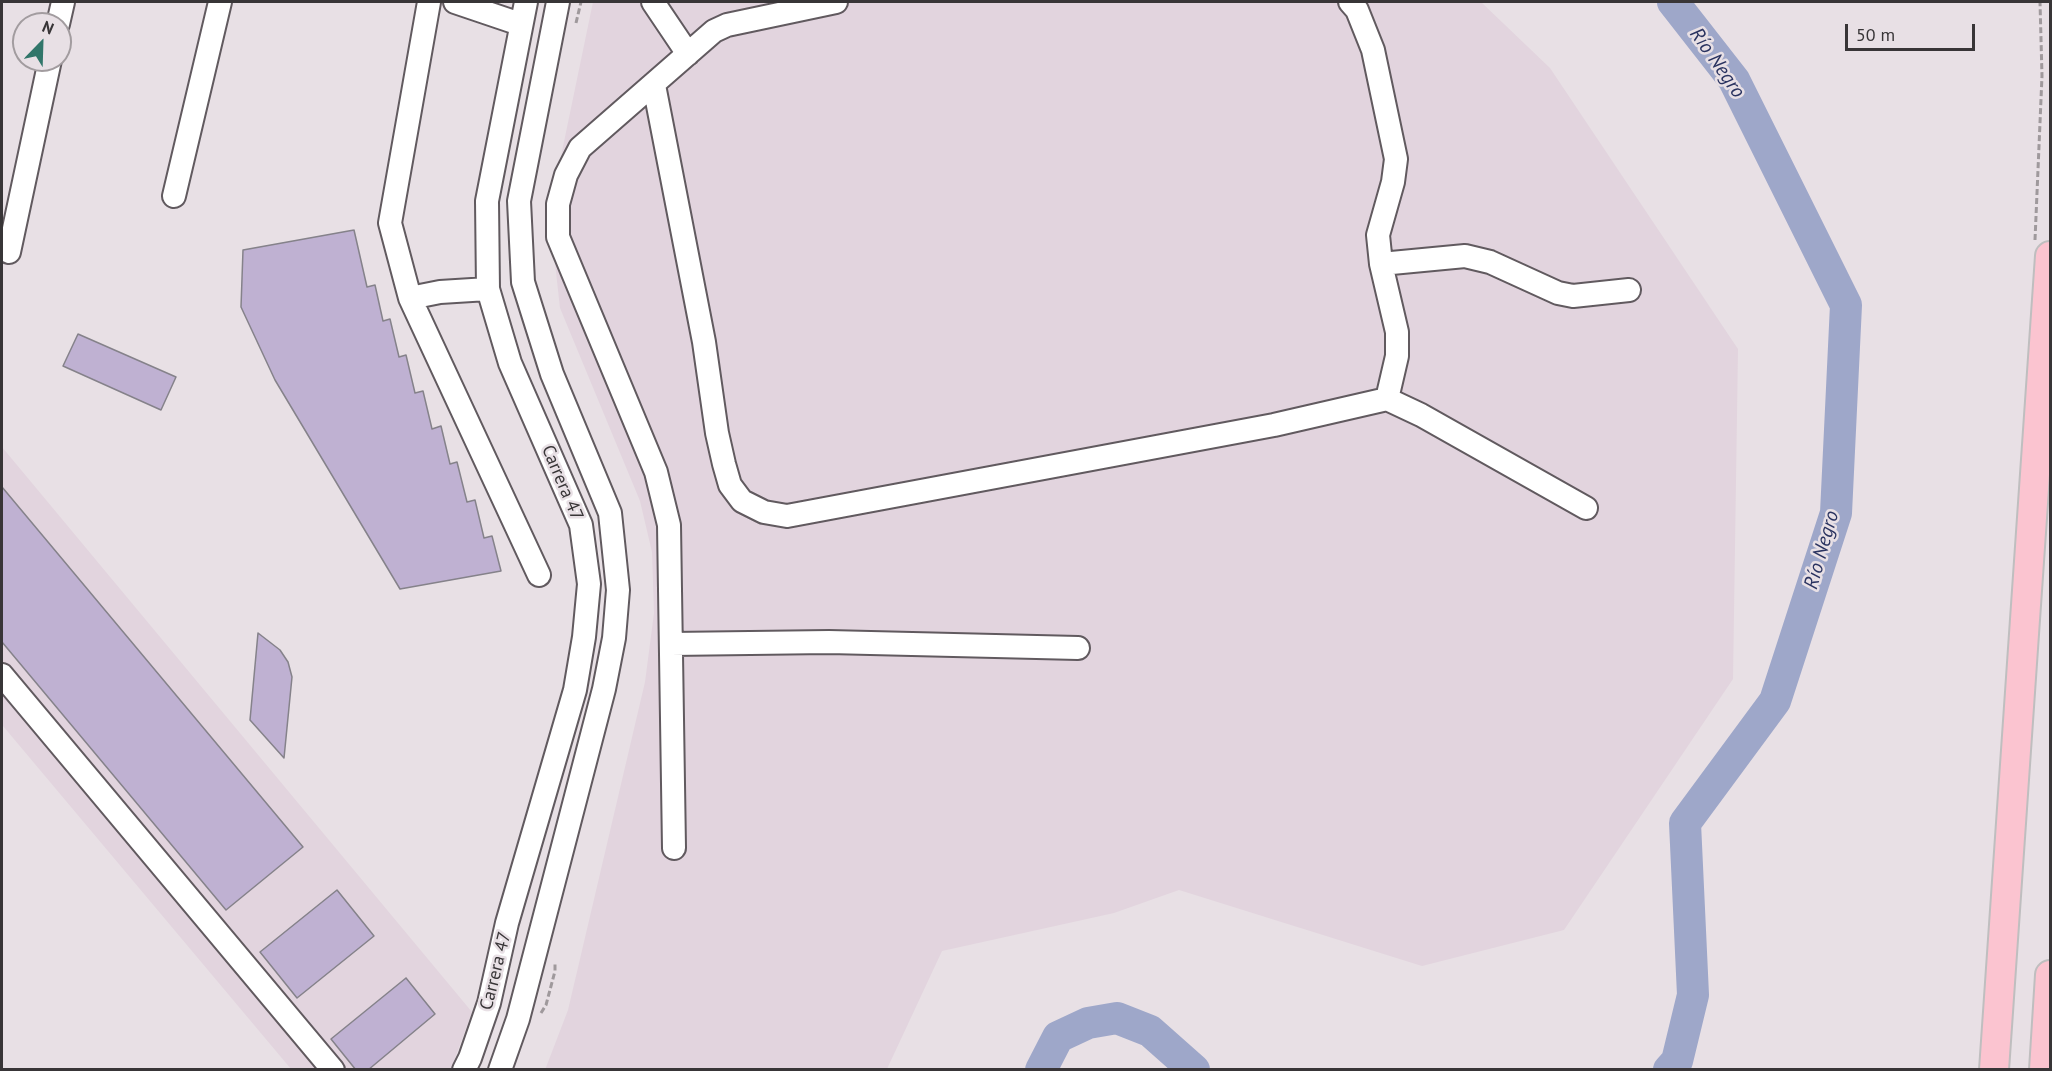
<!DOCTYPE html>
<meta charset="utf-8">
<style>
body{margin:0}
#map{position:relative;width:2052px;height:1071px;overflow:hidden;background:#e8e0e5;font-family:"PT Sans",sans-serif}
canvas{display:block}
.frame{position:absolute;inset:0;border:3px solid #383537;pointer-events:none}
.north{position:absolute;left:12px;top:12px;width:60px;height:60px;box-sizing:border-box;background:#e8e0e5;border:2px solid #a29c9f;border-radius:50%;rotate:23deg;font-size:16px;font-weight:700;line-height:24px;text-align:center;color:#383537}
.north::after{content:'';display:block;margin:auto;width:21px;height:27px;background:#31766a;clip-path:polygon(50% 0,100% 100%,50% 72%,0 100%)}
.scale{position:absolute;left:1845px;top:24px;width:130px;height:27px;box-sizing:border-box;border:3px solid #383537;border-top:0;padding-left:8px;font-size:18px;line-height:21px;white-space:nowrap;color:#383537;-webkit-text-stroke:4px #e8e0e5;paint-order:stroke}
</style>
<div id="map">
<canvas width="2052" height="1071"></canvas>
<div class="frame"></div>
<div class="north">N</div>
<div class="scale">50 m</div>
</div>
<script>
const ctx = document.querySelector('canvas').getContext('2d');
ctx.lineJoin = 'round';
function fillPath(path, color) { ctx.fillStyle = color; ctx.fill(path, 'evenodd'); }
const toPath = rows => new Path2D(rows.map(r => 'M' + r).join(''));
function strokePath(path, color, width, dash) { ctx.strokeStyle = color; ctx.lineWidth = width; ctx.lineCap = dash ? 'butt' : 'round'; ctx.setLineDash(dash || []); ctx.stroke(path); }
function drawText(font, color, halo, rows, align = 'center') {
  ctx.font = font + ' "PT Sans",sans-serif'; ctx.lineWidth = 5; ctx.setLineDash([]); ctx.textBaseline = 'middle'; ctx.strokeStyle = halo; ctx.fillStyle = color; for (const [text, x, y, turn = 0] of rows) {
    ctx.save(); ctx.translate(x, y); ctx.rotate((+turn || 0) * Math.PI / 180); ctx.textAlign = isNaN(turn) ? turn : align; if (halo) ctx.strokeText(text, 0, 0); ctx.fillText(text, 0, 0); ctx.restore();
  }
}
fillPath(toPath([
 [593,2,1481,2,1550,68,1738,349,1733,679,1564,930,1422,966,1179,890,1114,913,942,951,887,1069,545,1070,568,1010,645,682,654,613,652,552,640,501,560,308,554,254,554,190],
 [2,447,472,1012,451,1069,291,1069,3,726,2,727]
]), '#e2d4de');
strokePath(toPath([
 [1041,1070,1058,1037,1088,1023,1117,1018,1150,1031,1194,1070],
 [1669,1070,1677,1061,1693,995,1685,823,1775,701,1836,513,1846,305,1734,80,1673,2]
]), '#9ea7c9', 32);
const building = toPath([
 [354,230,367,287,375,285,383,321,390,319,399,357,406,355,415,393,423,391,432,429,441,426,450,464,457,462,467,502,475,500,484,538,492,536,501,571,400,589,275,380,241,307,243,250,354,230],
 [78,334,176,377,161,410,63,366,78,334],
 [2,487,303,847,226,910,2,642,2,487],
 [258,633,280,650,288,662,292,677,284,758,250,720,258,633],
 [337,890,374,936,297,998,260,952,337,890],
 [406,978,435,1014,368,1070,356,1070,331,1039,406,978]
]);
fillPath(building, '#bfb1d2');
strokePath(building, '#85828a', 1.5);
const minor = toPath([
 [429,2,390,223,410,298,539,575],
 [455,2,520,24],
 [653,2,688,54],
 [1350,2,1357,10,1373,50,1396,159,1393,182,1378,235,1381,264,1397,332,1397,356,1387,399,1421,415,1586,508],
 [58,24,63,2],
 [654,85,704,342,717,433,724,464,730,485,742,501,764,512,787,516,1274,425,1387,399],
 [174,196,220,2],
 [9,252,50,60],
 [1381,264,1465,256,1490,262,1558,293,1573,296,1629,290],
 [410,298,440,292,488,289],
 [671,644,829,642,1078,648],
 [2,675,333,1070],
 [674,848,669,525,656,472,558,237,558,204,566,175,580,148,714,31,727,25,836,2],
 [464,1070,470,1058,489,1003,507,923,575,690,584,637,589,584,581,525,510,363,488,289,487,201,526,2],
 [500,1070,518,1019,604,689,614,638,618,590,610,513,552,374,523,282,519,201,558,2]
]);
const major = toPath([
 [1994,1070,2050,256],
 [2044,1070,2050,975]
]);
strokePath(minor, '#615a5f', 26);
strokePath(major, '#bfbebf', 32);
strokePath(toPath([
 [576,23,581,2],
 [2035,240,2042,76,2040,2],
 [541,1013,546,1005,555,971,555,962]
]), '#9f999c', 3, [6, 3]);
strokePath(minor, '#fff', 22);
strokePath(major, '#fbc4d0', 28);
drawText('18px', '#383537', '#e8e0e5', [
 ["Carrera 47",562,483,67],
 ["Carrera 47",496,971,-76]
]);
drawText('italic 20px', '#2a3360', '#e8e0e5', [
 ["Río Negro",1717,63,55],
 ["Río Negro",1822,550,-74]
]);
</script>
